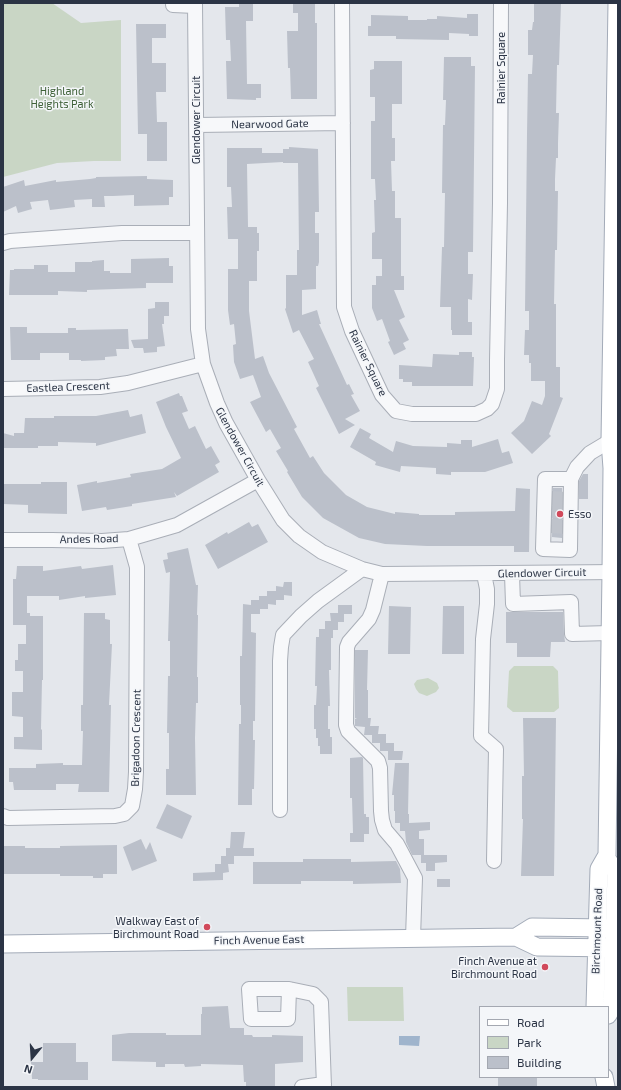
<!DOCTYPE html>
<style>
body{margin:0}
#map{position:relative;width:621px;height:1090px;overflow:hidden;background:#e4e7ec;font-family:"Exo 2",sans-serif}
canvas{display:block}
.frame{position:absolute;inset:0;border:4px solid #2b3445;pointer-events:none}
.legend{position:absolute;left:479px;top:1006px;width:130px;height:72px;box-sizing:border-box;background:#f4f6f9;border:1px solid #a4a8b1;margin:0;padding:5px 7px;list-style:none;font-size:12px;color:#2b3445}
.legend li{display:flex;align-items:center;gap:8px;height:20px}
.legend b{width:20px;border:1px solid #a4a8b1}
.north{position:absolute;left:12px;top:1038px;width:40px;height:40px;-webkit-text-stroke:3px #f4f6f9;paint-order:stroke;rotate:198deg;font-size:11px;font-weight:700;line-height:16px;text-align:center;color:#2b3445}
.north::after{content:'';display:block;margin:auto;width:14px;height:18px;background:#2b3445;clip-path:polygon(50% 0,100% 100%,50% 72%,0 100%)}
</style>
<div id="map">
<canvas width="621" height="1090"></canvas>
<div class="frame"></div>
<ul class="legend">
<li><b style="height:5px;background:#fff"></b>Road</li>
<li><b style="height:11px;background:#c9d6c5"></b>Park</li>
<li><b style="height:11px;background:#bbc0ca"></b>Building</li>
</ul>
<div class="north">N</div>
</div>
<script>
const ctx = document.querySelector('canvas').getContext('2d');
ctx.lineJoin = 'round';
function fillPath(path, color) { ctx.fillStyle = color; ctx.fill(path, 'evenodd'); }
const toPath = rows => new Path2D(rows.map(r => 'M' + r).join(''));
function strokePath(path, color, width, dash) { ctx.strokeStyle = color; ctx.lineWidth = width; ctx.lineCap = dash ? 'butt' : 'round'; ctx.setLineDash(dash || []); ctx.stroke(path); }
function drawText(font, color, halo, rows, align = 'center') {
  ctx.font = font + ' "Exo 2",sans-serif'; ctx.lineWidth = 3; ctx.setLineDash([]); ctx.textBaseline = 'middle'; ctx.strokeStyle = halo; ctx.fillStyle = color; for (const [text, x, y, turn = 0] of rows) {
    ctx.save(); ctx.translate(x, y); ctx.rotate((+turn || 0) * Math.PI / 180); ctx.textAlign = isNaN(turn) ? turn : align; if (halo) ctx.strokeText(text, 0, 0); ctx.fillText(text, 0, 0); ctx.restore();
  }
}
fillPath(toPath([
 [3,3,52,3,81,23,121,20,121,161,94,161,57,163,3,177],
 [514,666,553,666,558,671,559,708,554,712,513,712,507,707,509,671],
 [428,678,437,683,439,688,436,692,427,696,419,693,416,689,414,684,417,680],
 [347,987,403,987,404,1021,348,1021]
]), '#c9d6c5');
fillPath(toPath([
 [399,1036,420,1036,419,1046,399,1045]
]), '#9fb4cc');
fillPath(toPath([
 [239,3,253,3,253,21,246,21,247,84,261,84,261,98,256,98,256,100,227,99,226,61,231,61,230,40,226,40,225,7,239,7],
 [293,3,315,3,315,23,317,23,317,99,291,99,290,68,288,68,287,31,298,31,298,13,293,13],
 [534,3,561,3,559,65,557,65,556,113,559,113,558,143,558,158,556,158,555,179,555,191,558,191,557,250,555,250,554,304,556,304,556,367,560,367,560,397,563,398,549,434,551,436,532,454,511,433,524,421,532,401,542,405,545,396,545,381,531,381,531,363,529,363,529,355,524,355,525,330,529,330,529,311,525,311,527,134,528,74,532,74,533,55,528,55,528,30,532,30,533,22,534,22],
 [467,14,478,14,478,36,469,36,469,34,449,33,449,40,396,39,396,36,368,36,368,26,371,26,371,15,408,16,408,20,427,20,427,19,437,19,437,16,467,18],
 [136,24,166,24,166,38,152,38,152,63,166,63,166,92,156,92,157,122,167,122,167,161,147,161,147,134,138,134],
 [444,57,471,57,471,66,475,66,473,252,468,252,468,274,473,274,472,300,468,299,468,322,472,322,472,335,452,335,452,330,451,330,451,307,440,307,442,247,444,247,445,193,442,193,443,125,445,125,446,100,443,100],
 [374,61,402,61,402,104,392,104,392,138,395,138,395,161,391,161,392,191,395,191,395,218,401,218,401,276,404,276,404,290,394,290,405,317,399,320,409,340,403,343,406,349,394,355,388,342,390,341,382,319,377,321,372,308,372,285,376,285,376,276,382,276,382,259,372,259,372,233,375,232,374,200,376,200,375,179,371,179,371,121,375,121,375,97,370,97,370,70,374,69],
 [289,147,318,149,319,212,315,212,315,233,319,233,319,262,318,266,316,266,316,289,302,290,302,315,317,310,321,324,319,324,347,385,349,384,354,394,351,395,360,411,345,419,355,425,339,434,316,388,319,386,308,362,314,359,299,330,293,333,285,309,286,308,286,275,297,275,297,250,299,250,298,163,283,163,283,162,247,164,248,227,257,227,257,233,259,233,259,251,257,251,257,281,249,281,249,311,255,359,263,356,269,373,297,427,294,429,310,458,313,456,324,473,346,495,367,507,395,514,395,512,419,514,419,515,455,515,455,512,515,511,516,488,530,489,529,552,514,552,514,546,427,546,385,544,359,538,323,518,302,497,287,472,288,471,276,451,281,448,270,429,266,432,250,402,261,397,256,383,253,375,240,379,234,362,233,345,236,344,234,324,230,325,228,310,228,269,238,269,238,239,228,239,227,207,232,207,231,187,227,187,227,148,262,148,262,153,283,153,283,149,289,149],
 [147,176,147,179,173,180,173,197,169,197,169,205,134,206,134,195,113,196,104,196,105,207,92,207,92,199,74,200,75,207,50,210,48,200,30,202,32,209,18,213,16,206,3,212,3,187,24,180,25,186,56,180,56,182,90,179,96,178,96,177],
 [169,258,169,266,173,266,173,283,146,283,146,288,87,290,87,292,58,291,58,295,9,295,10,270,14,270,14,269,34,269,34,265,48,265,48,272,75,272,75,262,92,262,92,261,104,260,104,271,110,271,110,273,131,273,131,259],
 [155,302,169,302,169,316,164,316,164,324,162,324,165,346,157,347,157,352,144,353,143,348,134,348,131,340,148,339,148,309,155,308],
 [10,327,27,327,27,333,68,333,68,328,76,328,76,330,128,329,129,349,116,349,117,356,105,357,105,360,81,361,81,360,69,360,69,353,40,353,40,360,11,360],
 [459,352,472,352,472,357,474,357,473,386,412,386,412,382,403,382,403,379,399,379,399,365,432,367,433,354,459,355],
 [179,393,180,396,182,396,188,411,182,413,189,429,195,426,206,449,211,446,220,462,215,465,219,472,177,496,174,492,176,497,132,504,132,506,107,510,106,507,82,511,77,485,97,481,97,483,131,477,130,474,162,469,181,458,166,427,156,402],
 [128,410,130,417,142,414,146,433,96,446,96,443,58,442,58,446,38,446,38,448,3,448,3,433,14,436,14,433,24,433,25,418,54,418,54,416,96,416],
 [360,428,371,434,369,438,393,452,396,441,413,446,447,447,447,443,461,444,461,440,472,440,472,447,498,439,502,453,509,451,513,463,485,472,451,472,451,475,436,474,436,468,401,466,400,472,375,465,376,462,350,447],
 [583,474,588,474,588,499,579,499,579,481],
 [41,482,67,482,67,514,28,513,28,505,3,504,3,484,41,484],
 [553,488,562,488,562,538,552,537],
 [249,522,252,527,258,524,268,542,218,569,205,545,227,532,228,534],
 [188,548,196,585,198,585,197,615,198,615,197,677,198,677,198,703,196,703,195,738,196,795,166,795,166,769,169,769,169,733,167,733,168,676,170,676,170,641,168,641,170,572,166,573,163,560,168,559,167,553],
 [113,565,116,595,85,598,85,596,59,600,59,596,27,596,27,613,30,613,30,616,43,616,43,680,42,680,41,729,42,730,42,750,14,749,14,737,23,737,23,717,12,716,12,692,23,692,23,671,15,671,15,660,18,660,18,644,26,644,26,625,13,625,13,579,16,579,17,566,43,566,43,571,81,566,82,569],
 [284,582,292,582,292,596,284,595,284,600,276,600,276,605,268,604,268,609,260,609,260,614,251,614,251,632,256,633,255,721,253,721,253,740,255,740,254,789,252,789,252,805,238,805,239,724,241,724,241,705,240,705,240,656,242,656,243,604,251,605,251,600,259,600,259,596,267,596,267,591,276,591,276,586,283,587],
 [338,605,352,605,352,614,344,614,344,622,338,622,338,630,333,630,333,638,331,638,331,670,329,670,330,706,328,706,328,729,330,729,330,737,332,737,332,754,320,754,320,746,318,746,318,738,316,738,316,729,314,729,314,705,316,705,317,686,315,686,316,637,319,637,319,629,325,629,325,621,331,621,330,613,338,613],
 [389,606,411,607,410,654,388,654],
 [443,606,464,606,464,654,442,654],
 [506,612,563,612,564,634,565,642,551,642,550,657,517,657,517,643,506,643],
 [84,613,105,613,105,619,110,620,110,644,112,644,109,705,111,705,109,792,78,792,79,784,56,784,56,790,14,790,13,782,9,782,9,768,36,768,36,764,63,763,63,765,82,765,83,731,81,731,81,705,83,705],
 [355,650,368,650,367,690,368,690,368,718,371,718,370,726,379,726,378,734,386,734,386,743,394,743,394,751,403,751,402,760,388,760,388,751,380,751,380,743,372,743,372,735,364,735,365,727,355,726,355,719,357,718,355,718],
 [523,718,556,718,554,876,521,876,523,819,522,819,522,776,524,776],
 [362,757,363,758,364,814,366,814,366,817,369,817,369,834,364,834,364,842,350,842,350,833,353,833,352,798,350,798,350,758],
 [395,763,409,763,408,814,409,814,409,823,430,822,430,830,419,831,419,839,424,839,424,855,447,855,447,862,435,863,435,871,426,871,426,863,421,863,421,855,412,855,406,842,405,831,400,831,400,823,395,823,395,811,394,811,394,795,392,795],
 [167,804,192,816,182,839,156,828],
 [231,832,245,832,243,848,254,848,254,856,234,856,234,864,228,864,229,872,223,873,223,880,193,881,193,873,215,872,215,864,221,864,221,856,226,856,226,848,230,848],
 [141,839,146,850,150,842,157,861,132,871,123,847],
 [117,845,117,874,103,874,103,878,93,878,93,876,60,876,60,874,3,874,3,846,25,846,25,848,60,848,60,846],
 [303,859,351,859,351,862,396,861,400,869,401,883,353,884,353,881,301,881,301,884,253,884,253,862,303,862],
 [437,879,450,879,450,887,437,887],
 [228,1006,230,1028,244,1028,244,1035,252,1035,253,1037,272,1037,272,1035,303,1036,303,1062,275,1064,275,1087,246,1087,246,1082,244,1082,243,1065,201,1064,201,1066,185,1067,184,1064,165,1064,165,1067,156,1067,156,1062,112,1061,112,1035,129,1033,166,1033,166,1035,201,1035,201,1014,202,1014,202,1007],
 [43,1043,76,1043,76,1062,88,1062,88,1080,38,1080,38,1079,32,1079,31,1062,43,1062],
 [498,1077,537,1077,537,1087,498,1087]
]), '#bbc0ca');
strokePath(toPath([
 [551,498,566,499],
 [551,511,566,512],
 [551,526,565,527]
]), '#bfc3cb', 14, [14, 7]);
const minor = toPath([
 [195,3,198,329,203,364,217,403,226,423,258,480,283,520,299,536,322,552,362,569,382,574,618,572],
 [342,3,344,307,352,331,382,395,396,411,412,414,476,414,487,409,492,404,497,389,497,360,500,203,501,3],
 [173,5,195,6],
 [197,125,343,123],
 [3,243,10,241,122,233,196,233],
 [3,389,100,387,128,383,203,364],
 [571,479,570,550,543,549,545,479,571,479,577,467,590,453,610,441],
 [3,540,52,540,102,541,129,539,177,525,258,480],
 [382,574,373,610,369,619,349,642,347,647,346,725,348,731,378,761,380,768,381,811,382,820,385,830,397,844,415,878,413,938],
 [484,574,487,589,487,604,483,639,481,736,496,749,494,861],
 [512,574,513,604,571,602,572,634,610,633],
 [280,810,280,661,281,647,283,635,301,616,318,601,362,569],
 [3,816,8,818,115,816,124,814,132,806,135,789,136,772,137,581,137,567,129,539],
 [289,989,288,1019,251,1019,249,989,289,989,313,994,321,1002,324,1087],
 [302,1087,324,1084]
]);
const major = toPath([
 [606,857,616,872,612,1008,608,1015],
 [516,937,532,927,608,928],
 [3,944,516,937,537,947,618,948],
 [595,1007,599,869,607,855,611,572,612,468,610,441,617,3],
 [604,1077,606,1087]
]);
strokePath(minor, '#a9aeb7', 16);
strokePath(major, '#a3abb8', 19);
strokePath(minor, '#f7f8fa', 14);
strokePath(major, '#fff', 17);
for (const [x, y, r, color] of [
 [560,514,4,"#d1495b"],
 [207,927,4,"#d1495b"],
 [545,967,4,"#d1495b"]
]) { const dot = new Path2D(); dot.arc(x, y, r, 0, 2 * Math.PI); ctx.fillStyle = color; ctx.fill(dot); strokePath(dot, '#f4f6f9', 1.5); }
drawText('11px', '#2b3445', '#f4f6f9', [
 ["Rainier Square",501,68,-90],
 ["Glendower Circuit",196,120,-90],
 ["Nearwood Gate",270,124,-1],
 ["Rainier Square",368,363,64],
 ["Eastlea Crescent",68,387,-2],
 ["Glendower Circuit",240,447,61],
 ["Andes Road",89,539,-1],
 ["Glendower Circuit",542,573,-1],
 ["Brigadoon Crescent",136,738,-89],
 ["Birchmount Road",597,931,-88],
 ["Finch Avenue East",259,940,-1]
]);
drawText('11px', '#3f6138', '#f4f6f9', [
 ["Highland",62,91],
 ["Heights Park",62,104]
]);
drawText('11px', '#2b3445', '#f4f6f9', [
 ["Esso",568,514,"left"],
 ["Walkway East of",199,921],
 ["Birchmount Road",199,934],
 ["Finch Avenue at",537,961],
 ["Birchmount Road",537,974]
], 'right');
</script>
